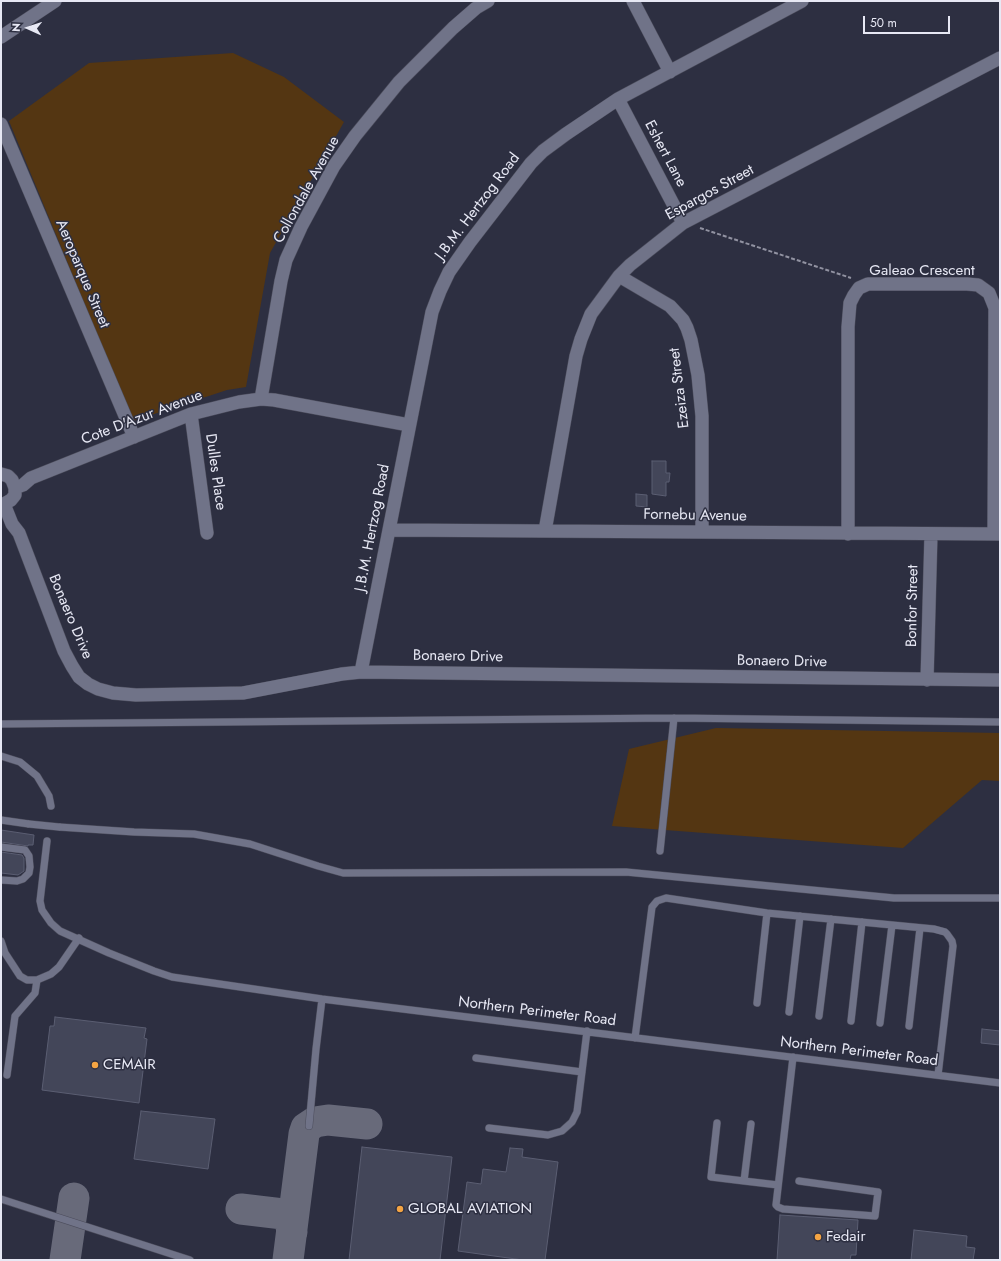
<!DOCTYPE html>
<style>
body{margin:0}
#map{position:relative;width:1001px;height:1261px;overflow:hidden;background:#2d2f41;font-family:Jost,sans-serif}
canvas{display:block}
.frame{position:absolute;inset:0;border:2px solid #e7e8f4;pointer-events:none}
.north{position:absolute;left:8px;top:8px;width:40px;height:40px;-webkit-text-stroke:3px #2d2f41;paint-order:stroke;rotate:273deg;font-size:11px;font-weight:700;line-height:16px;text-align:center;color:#e7e8f4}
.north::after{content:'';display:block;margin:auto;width:14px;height:18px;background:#e7e8f4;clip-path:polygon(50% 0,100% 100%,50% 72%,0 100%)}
.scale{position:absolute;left:863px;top:16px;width:87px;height:18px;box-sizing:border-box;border:2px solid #e7e8f4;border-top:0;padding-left:5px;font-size:12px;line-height:14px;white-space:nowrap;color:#e7e8f4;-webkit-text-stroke:3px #2d2f41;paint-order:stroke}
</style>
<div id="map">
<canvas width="1001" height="1261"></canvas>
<div class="frame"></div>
<div class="north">N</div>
<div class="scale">50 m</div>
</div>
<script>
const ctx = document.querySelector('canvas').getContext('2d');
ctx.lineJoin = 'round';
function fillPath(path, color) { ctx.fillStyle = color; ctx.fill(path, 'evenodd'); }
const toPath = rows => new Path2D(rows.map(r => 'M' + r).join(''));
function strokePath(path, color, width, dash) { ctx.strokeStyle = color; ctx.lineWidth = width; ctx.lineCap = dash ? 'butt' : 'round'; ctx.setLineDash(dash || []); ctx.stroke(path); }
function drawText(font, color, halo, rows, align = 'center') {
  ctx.font = font + ' Jost,sans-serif'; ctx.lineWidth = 3; ctx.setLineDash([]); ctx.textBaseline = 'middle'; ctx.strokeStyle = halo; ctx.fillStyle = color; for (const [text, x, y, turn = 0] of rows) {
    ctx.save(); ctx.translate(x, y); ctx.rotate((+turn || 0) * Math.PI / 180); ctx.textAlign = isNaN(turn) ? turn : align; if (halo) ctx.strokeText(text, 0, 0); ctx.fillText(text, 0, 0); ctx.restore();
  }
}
fillPath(toPath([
 [233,53,284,77,344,122,270,253,246,387,227,390,133,421,9,121,89,63],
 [716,728,1000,733,1000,781,982,780,903,848,612,826,629,749]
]), '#543612');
strokePath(toPath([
 [241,1209,283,1214,290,1221,292,1232],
 [65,1260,74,1198],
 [288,1260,304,1134,306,1128,315,1122,328,1120,367,1124]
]), '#686a7a', 31);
const building = toPath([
 [652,461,666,461,666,473,670,473,669,482,666,482,666,496,652,494,652,461],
 [636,494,647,495,647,507,636,506,636,494],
 [1,830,34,835,33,845,28,845,28,846,1,842,1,830],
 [1,852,22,855,24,858,24,871,18,875,1,873,1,852],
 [55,1017,146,1028,144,1038,147,1039,139,1103,42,1090,50,1026,54,1026,55,1017],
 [982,1029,1000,1031,1000,1045,981,1043,982,1029],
 [141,1111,215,1119,208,1169,134,1159,141,1111],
 [362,1147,452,1157,440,1260,349,1260,362,1147],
 [510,1148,523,1149,522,1157,558,1162,545,1260,523,1260,458,1251,467,1182,481,1184,483,1169,506,1172,510,1148],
 [780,1215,858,1220,856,1255,851,1255,850,1260,777,1260,780,1215],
 [914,1230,967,1236,966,1247,975,1248,973,1260,911,1260,914,1230]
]);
fillPath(building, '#434659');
strokePath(building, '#5b5e72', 1);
const service = toPath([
 [1,724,674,718,1000,722],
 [1,756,20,762,37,776,49,796,51,806],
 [1,820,29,824],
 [59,827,134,832,194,834,250,844,318,866,343,873,626,872,894,898,1000,898],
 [47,841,40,901,42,910,51,923,60,931,109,953,154,971,172,977,322,999,1000,1083],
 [1,847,25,850,29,856,30,867,29,873,23,879,17,881,1,880],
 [660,851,674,718],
 [1,941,5,953,20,976,27,980,37,980,51,974,59,967,79,938],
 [757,1003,767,913],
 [789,1012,800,916],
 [819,1016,831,919],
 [851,1021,862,922],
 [880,1023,892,925],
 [909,1026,920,928],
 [635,1038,652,907,657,901,666,898,767,913,934,929,945,932,947,934,952,941,953,946,938,1075],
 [793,1057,776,1205,778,1207,783,1209,875,1216,878,1192,799,1181],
 [476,1058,582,1072],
 [7,1075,15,1016,35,993,37,980],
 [717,1123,711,1177,744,1181],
 [751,1124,744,1181,778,1185],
 [309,1126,316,1049,322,999],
 [489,1128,548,1135,562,1131,572,1122,577,1112,587,1031],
 [1,1199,190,1260]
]);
const minor = toPath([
 [633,1,670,72],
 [1,37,55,1],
 [618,99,683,223],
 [1,124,134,437],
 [619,276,670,306,683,320,687,328,691,340,698,375,702,416,702,532],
 [261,399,281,281,286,260,301,227,334,166,355,136,399,82,453,28,476,8,488,1],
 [191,414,207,533],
 [1,474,8,476,12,480,15,488,15,495,11,500,4,504,1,504],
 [15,488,23,485,31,478,191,414,239,402,261,399,274,400,409,425],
 [4,504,12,524,19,533,64,651,72,666,79,677,88,684,98,689,113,693,136,695,243,693,342,674,361,672,1000,680],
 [390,530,1000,534],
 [545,531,576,356,581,339,591,314,619,276,630,265,683,223,1000,58],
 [848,534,848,327,850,303,854,295,859,288,868,284,967,284,978,285,989,293,995,308,994,534],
 [361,672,432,312,440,291,449,272,470,242,531,163,543,151,566,134,618,99,802,1],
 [927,680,931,534]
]);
strokePath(service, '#4c4d5c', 8);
strokePath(minor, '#4c4d5c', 14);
strokePath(toPath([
 [700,228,851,278]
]), '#9192a1', 2, [4, 2]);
strokePath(service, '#707388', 7);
strokePath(minor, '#707388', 13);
const serviceBridge = toPath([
 [29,824,59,827]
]);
strokePath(serviceBridge, '#4c4d5c', 8, []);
strokePath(serviceBridge, '#707388', 7);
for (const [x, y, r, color] of [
 [95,1065,4,"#f4a443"],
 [400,1209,4,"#f4a443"],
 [818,1237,4,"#f4a443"]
]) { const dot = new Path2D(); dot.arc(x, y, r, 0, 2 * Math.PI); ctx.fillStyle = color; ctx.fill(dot); strokePath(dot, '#2d2f41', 1.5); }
drawText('15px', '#e7e8f4', '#2d2f41', [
 ["Eshert Lane",665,154,62],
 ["Collondale Avenue",307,190,-61],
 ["Espargos Street",710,193,-29],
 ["J.B.M. Hertzog Road",478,207,-53],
 ["Galeao Crescent",922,271],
 ["Aeroparque Street",82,274,67],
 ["Ezeiza Street",680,388,-97],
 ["Cote D'Azur Avenue",142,418,-21],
 ["Dulles Place",215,472,82],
 ["Fornebu Avenue",695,516,1],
 ["J.B.M. Hertzog Road",373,528,-79],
 ["Bonfor Street",913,606,-89],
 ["Bonaero Drive",70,617,67],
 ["Bonaero Drive",458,657,1],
 ["Bonaero Drive",782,662,1],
 ["Northern Perimeter Road",537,1012,7],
 ["Northern Perimeter Road",859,1052,7]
]);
drawText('15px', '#e7e8f4', '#2d2f41', [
 ["CEMAIR",103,1065],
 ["GLOBAL AVIATION",408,1209],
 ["Fedair",826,1237]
], 'left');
</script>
